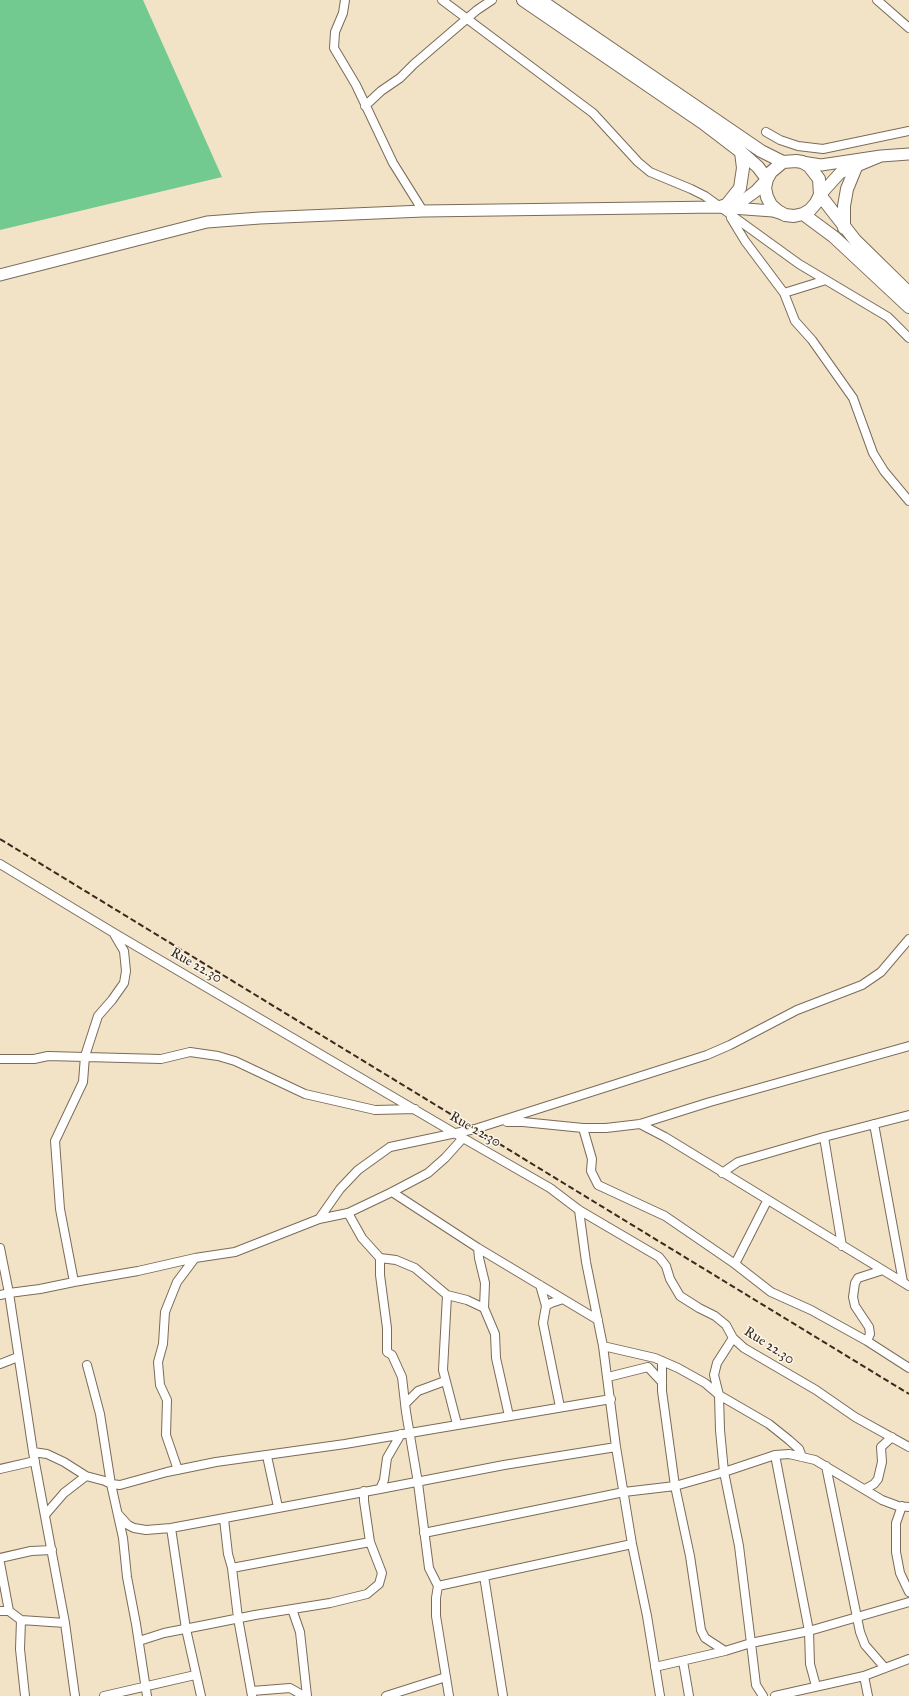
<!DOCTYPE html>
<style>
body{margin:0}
canvas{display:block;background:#f2e3c6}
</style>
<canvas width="909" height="1696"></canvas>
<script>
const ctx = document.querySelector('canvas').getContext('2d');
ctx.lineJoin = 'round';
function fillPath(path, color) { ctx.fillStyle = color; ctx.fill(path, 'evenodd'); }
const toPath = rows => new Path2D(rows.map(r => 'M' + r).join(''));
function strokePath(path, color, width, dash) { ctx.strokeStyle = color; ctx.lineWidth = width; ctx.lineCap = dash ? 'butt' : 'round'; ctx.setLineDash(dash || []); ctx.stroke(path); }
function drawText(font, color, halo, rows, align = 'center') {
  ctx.font = font + ' "IM FELL Great Primer",serif'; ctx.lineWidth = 3; ctx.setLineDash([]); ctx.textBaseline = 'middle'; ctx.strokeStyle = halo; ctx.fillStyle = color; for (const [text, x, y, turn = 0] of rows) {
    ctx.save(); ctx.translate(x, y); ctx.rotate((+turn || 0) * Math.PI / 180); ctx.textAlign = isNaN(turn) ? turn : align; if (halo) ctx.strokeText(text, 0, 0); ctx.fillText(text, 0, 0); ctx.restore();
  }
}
fillPath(toPath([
 [0,0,143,0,222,177,0,230]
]), '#72ca90');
const street = toPath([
 [345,0,343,13,335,32,334,48,356,85,393,163,423,211],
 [442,0,593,113,638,162,650,172,691,189,705,196,799,264,888,317,909,338],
 [877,0,909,28],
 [365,106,381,91,400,78,414,64,477,10,492,0],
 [766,132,780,140,798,146,823,149,909,131],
 [731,218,745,241,784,293,795,321,812,340,853,398,873,453,884,471,909,501],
 [784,293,826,280],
 [0,864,114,933,463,1138,550,1188,579,1210,659,1257,666,1266,670,1279,680,1296,699,1308,715,1316,726,1325,733,1338,744,1348,816,1390,855,1417,909,1447],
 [0,1059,34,1059,48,1056,161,1059,190,1052,218,1056,235,1061,305,1094,375,1110,415,1109],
 [507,1122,523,1122,583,1128,606,1128,640,1124,710,1102,909,1046],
 [640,1124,665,1137,909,1286],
 [874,1124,903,1282],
 [583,1128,592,1159,591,1171,598,1185,665,1216,735,1264,771,1292,811,1310,867,1341,909,1368],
 [824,1137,842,1246],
 [722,1173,738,1162,824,1137,909,1115],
 [392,1192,478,1248,598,1320],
 [579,1210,586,1262,603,1346,616,1447,632,1544,647,1616,660,1696],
 [348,1213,362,1238,380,1258],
 [319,1219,340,1189,358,1170,390,1147,475,1129,707,1055,730,1045,797,1010,862,985,881,972,909,939],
 [0,1248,9,1293,33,1452,65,1623,75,1696],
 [478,1248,479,1258,485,1283,484,1308,495,1334,496,1358,509,1416],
 [735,1264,767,1201],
 [74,1282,60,1209,55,1141,83,1082,85,1056,98,1016,112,1000,124,983,126,971,124,951,114,934],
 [540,1285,546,1306],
 [0,1295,9,1293,40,1289,74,1282,138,1271,195,1258,235,1252,319,1219,348,1213,392,1192,428,1173,445,1158,463,1138],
 [447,1295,415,1268,396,1260,380,1258,380,1275,387,1328,387,1352,392,1355,402,1377,406,1412,418,1483,429,1568,438,1586,632,1544],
 [867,1341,870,1334,869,1327,855,1306,853,1297,855,1283,858,1278,883,1270],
 [603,1346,655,1358,678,1368,705,1383,719,1395,769,1424,789,1440,799,1449,802,1457],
 [662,1361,662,1391,675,1486,690,1556,701,1630,705,1638,725,1651],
 [0,1364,18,1357],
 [87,1365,100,1414,111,1484,123,1538,127,1577,136,1624,147,1696],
 [608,1377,648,1367,662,1382],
 [406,1403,418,1391,445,1381],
 [560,1407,543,1323,546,1306,551,1303,563,1299],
 [457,1424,443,1370,447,1295,467,1300,484,1308],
 [33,1452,47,1454,64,1462,86,1476,105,1481,111,1484,120,1485,167,1472,216,1462,345,1444,611,1399],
 [775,1455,809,1631,810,1664,816,1686],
 [267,1456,278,1507],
 [826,1466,860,1632,865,1645,885,1668],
 [0,1469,35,1461],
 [178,1470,166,1435,167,1400,160,1385,158,1362,163,1344,165,1312,177,1282,195,1258],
 [380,1489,504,1465,616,1447],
 [865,1489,874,1484,878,1479,882,1462,881,1447,892,1437],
 [364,1491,364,1501,370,1542],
 [902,1506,896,1523,896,1552,900,1573,909,1592],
 [118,1514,128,1525,134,1528,146,1530,171,1528],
 [45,1515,64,1493,86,1476],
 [424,1533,624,1492,675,1486,724,1472,775,1455,789,1454,815,1460,882,1500,898,1506,909,1507],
 [0,1558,31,1551,52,1550],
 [0,1563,9,1611],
 [232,1568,238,1618,252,1696],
 [484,1576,503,1696],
 [438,1586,436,1598,436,1616,449,1696],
 [292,1609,300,1632,307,1696],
 [0,1611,9,1611,21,1620,65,1623],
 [21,1620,20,1649,25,1696],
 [139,1641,164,1633,210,1624,255,1615,330,1603,367,1594,379,1584,382,1573,370,1542,232,1568,228,1554,224,1519],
 [683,1661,689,1696],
 [655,1667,725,1651,751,1643,739,1546,724,1472,720,1430,719,1395,714,1375,717,1363,733,1338],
 [864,1676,868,1696],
 [252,1691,290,1688,304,1696],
 [104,1696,195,1675],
 [201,1696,186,1629,171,1528,380,1489,384,1480,387,1458,401,1434],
 [386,1696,446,1677],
 [763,1696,756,1685,751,1643,809,1631,909,1602],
 [775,1696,864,1676,909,1659]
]);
const secondary = toPath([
 [881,156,909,154],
 [802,162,821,165,881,156,840,173,820,195],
 [767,179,756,191,745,199,718,207,773,211,783,214],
 [0,275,207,222,260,218,423,211,718,207]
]);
const primary = toPath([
 [523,0,703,123,741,152,758,167,767,179,765,188,767,197,771,205,778,211,785,215,794,216,803,214,810,210,816,203,820,195,819,179,809,166,802,162,796,161,783,162,771,172,767,179],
 [540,0,761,151,783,162],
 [820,195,855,240,909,293],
 [728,203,740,188,743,168,741,152],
 [803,214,834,237,909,307],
 [844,228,844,206,847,189,856,167]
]);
strokePath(street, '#7b6b59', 10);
strokePath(secondary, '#7b6b59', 13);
strokePath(primary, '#7b6b59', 14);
strokePath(street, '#fff', 8);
strokePath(secondary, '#fff', 11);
strokePath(primary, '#fff', 12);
strokePath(toPath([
 [0,839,909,1394]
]), '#3b2a1e', 2, [6, 3]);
drawText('14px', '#3b2a1e', '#fbf7ec', [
 ["Rue 22.30",196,966,30],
 ["Rue 22.30",475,1130,30],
 ["Rue 22.30",769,1346,33]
]);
</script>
